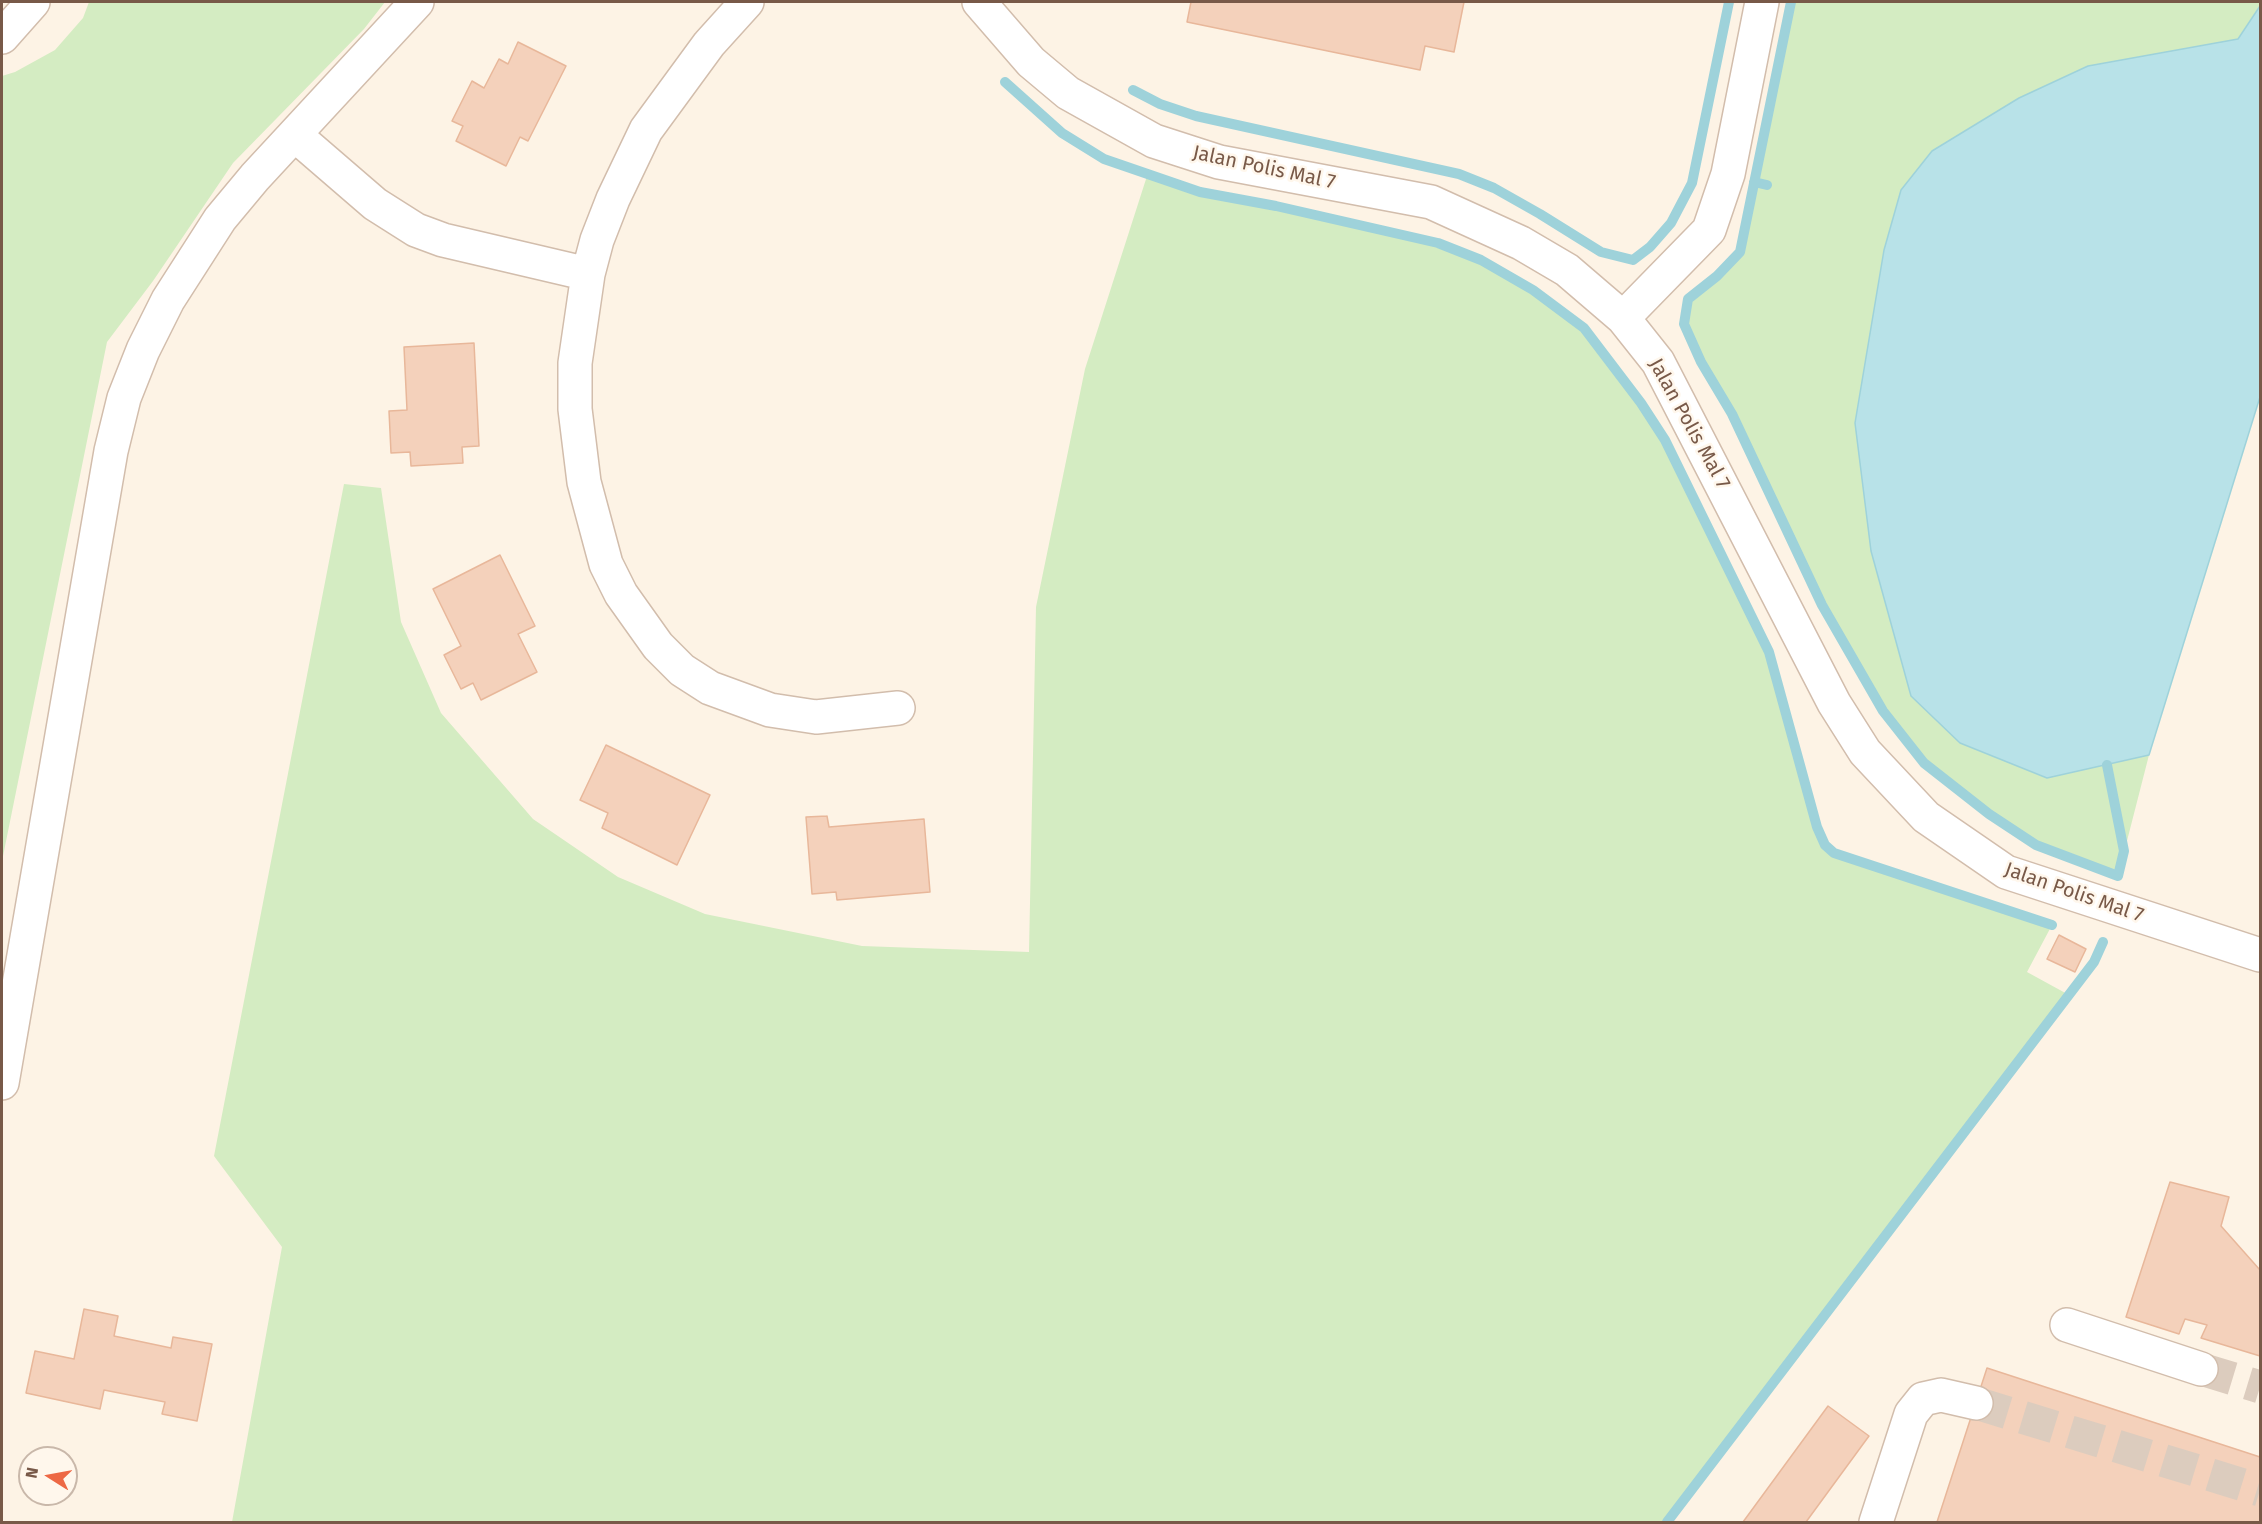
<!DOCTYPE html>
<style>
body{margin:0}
#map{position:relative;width:2262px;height:1524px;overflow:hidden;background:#fdf3e5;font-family:"Fira Sans",sans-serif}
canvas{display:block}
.frame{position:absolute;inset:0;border:3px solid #785948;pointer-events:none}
.north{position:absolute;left:18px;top:1446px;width:60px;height:60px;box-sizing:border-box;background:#fff7ec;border:2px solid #c9b8aa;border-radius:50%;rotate:281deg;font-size:16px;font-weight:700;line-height:24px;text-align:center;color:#785948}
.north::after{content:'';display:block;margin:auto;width:21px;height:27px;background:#ed6844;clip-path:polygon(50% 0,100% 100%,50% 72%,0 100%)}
</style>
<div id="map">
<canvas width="2262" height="1524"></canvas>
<div class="frame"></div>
<div class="north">N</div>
</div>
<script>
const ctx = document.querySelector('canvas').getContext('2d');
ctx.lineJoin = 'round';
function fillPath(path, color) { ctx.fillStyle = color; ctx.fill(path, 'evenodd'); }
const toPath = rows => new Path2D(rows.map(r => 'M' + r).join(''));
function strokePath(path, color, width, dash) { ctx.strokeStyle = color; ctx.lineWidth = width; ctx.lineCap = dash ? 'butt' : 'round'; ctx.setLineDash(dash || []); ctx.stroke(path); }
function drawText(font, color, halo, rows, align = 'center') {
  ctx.font = font + ' "Fira Sans",sans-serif'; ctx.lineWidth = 5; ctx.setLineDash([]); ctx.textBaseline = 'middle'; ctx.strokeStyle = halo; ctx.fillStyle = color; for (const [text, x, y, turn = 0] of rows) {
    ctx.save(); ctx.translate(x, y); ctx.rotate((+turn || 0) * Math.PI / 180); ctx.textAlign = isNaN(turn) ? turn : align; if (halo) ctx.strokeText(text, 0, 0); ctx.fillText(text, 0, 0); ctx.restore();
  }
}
fillPath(toPath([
 [89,2,385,2,364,29,233,163,153,281,107,342,2,861,2,76,15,72,55,50,83,18],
 [1791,2,2260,2,2260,6,2238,39,2088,66,1901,190,1884,250,1855,423,1871,551,1911,696,2047,778,2149,755,2118,876,2036,845,1989,814,1924,763,1883,711,1822,605,1732,414,1701,362,1684,324,1688,299,1717,276,1740,252],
 [1147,176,1200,192,1276,206,1438,243,1481,260,1533,290,1584,328,1641,403,1665,440,1769,652,1817,827,1825,845,1834,853,2052,925,2027,972,2069,995,1667,1522,232,1522,282,1247,214,1156,344,484,381,488,401,622,441,713,533,819,618,877,705,914,862,946,1029,952,1036,607,1085,369]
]), '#d4ecc2');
const water = toPath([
 [2260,6,2260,397,2149,755,2047,778,1960,743,1911,696,1871,551,1855,423,1884,250,1901,190,1932,151,2019,98,2088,66,2238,39,2260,6]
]);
fillPath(water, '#b8e2e8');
strokePath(water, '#9ed2da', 1.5);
strokePath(toPath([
 [1791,2,1740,252,1717,276,1688,299,1684,324,1701,362,1732,414,1822,605,1883,711,1924,763,1989,814,2036,845,2118,876,2124,851,2107,765],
 [1005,82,1062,133,1104,159,1200,192,1276,206,1438,243,1481,260,1533,290,1584,328,1641,403,1665,440,1769,652,1817,827,1825,845,1834,853,2052,925],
 [1133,90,1160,104,1196,116,1459,174,1494,188,1540,214,1601,252,1633,260,1650,247,1671,223,1692,183,1729,2],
 [1754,182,1767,185],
 [1667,1522,2094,962,2103,942]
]), '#9ed2da', 10);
const building = toPath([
 [1191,2,1464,2,1454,52,1425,46,1420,70,1187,22,1191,2],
 [518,42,566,66,528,141,520,137,506,166,456,141,463,126,452,121,472,81,484,88,499,59,508,64,518,42],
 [474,343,479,446,462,447,463,463,411,466,410,452,391,453,389,411,407,410,404,347,474,343],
 [500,555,535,626,518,634,537,672,481,700,473,683,461,689,444,655,461,646,433,589,500,555],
 [606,745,710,795,677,865,602,828,608,813,580,800,606,745],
 [827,816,829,827,924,819,930,892,837,900,836,892,812,894,806,817,827,816],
 [2059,935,2086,949,2075,972,2047,959,2059,935],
 [2170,1182,2229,1197,2221,1226,2260,1270,2260,1356,2201,1338,2207,1325,2185,1319,2179,1334,2126,1317,2170,1182],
 [84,1309,118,1316,114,1336,171,1348,173,1337,212,1344,197,1421,162,1414,165,1402,104,1390,100,1409,26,1393,35,1351,74,1359,84,1309],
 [1987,1368,2260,1457,2260,1522,1937,1522,1987,1368],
 [1828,1406,1869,1436,1806,1522,1743,1522,1828,1406]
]);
fillPath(building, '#f4d1bb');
strokePath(building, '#e8b79a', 1.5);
strokePath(toPath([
 [2201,1369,2260,1387],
 [1976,1403,2260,1490]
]), '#dcccbe', 33, [33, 16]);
const minor = toPath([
 [747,2,709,44,646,130,613,199,597,240,588,274,575,363,575,409,584,482,606,564,621,594,658,646,682,670,710,688,770,710,816,717,898,708],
 [979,2,1031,62,1068,93,1154,141,1219,162,1431,202,1521,243,1567,270,1623,318,1658,362,1834,703,1865,752,1926,817,2006,872,2260,955],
 [2,37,33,2],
 [295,135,375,204,416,230,443,240,588,274],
 [1623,318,1709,230,1728,174,1762,2],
 [2,1083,111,451,124,398,143,350,168,300,220,219,255,177,417,2],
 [2067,1325,2201,1369],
 [1876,1522,1911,1414,1923,1399,1941,1395,1976,1403]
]);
strokePath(minor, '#d2bdac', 36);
strokePath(minor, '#fff', 33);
drawText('20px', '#785948', '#fff7ec', [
 ["Jalan Polis Mal 7",1264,168,12],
 ["Jalan Polis Mal 7",1689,424,61],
 ["Jalan Polis Mal 7",2074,893,19]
]);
</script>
